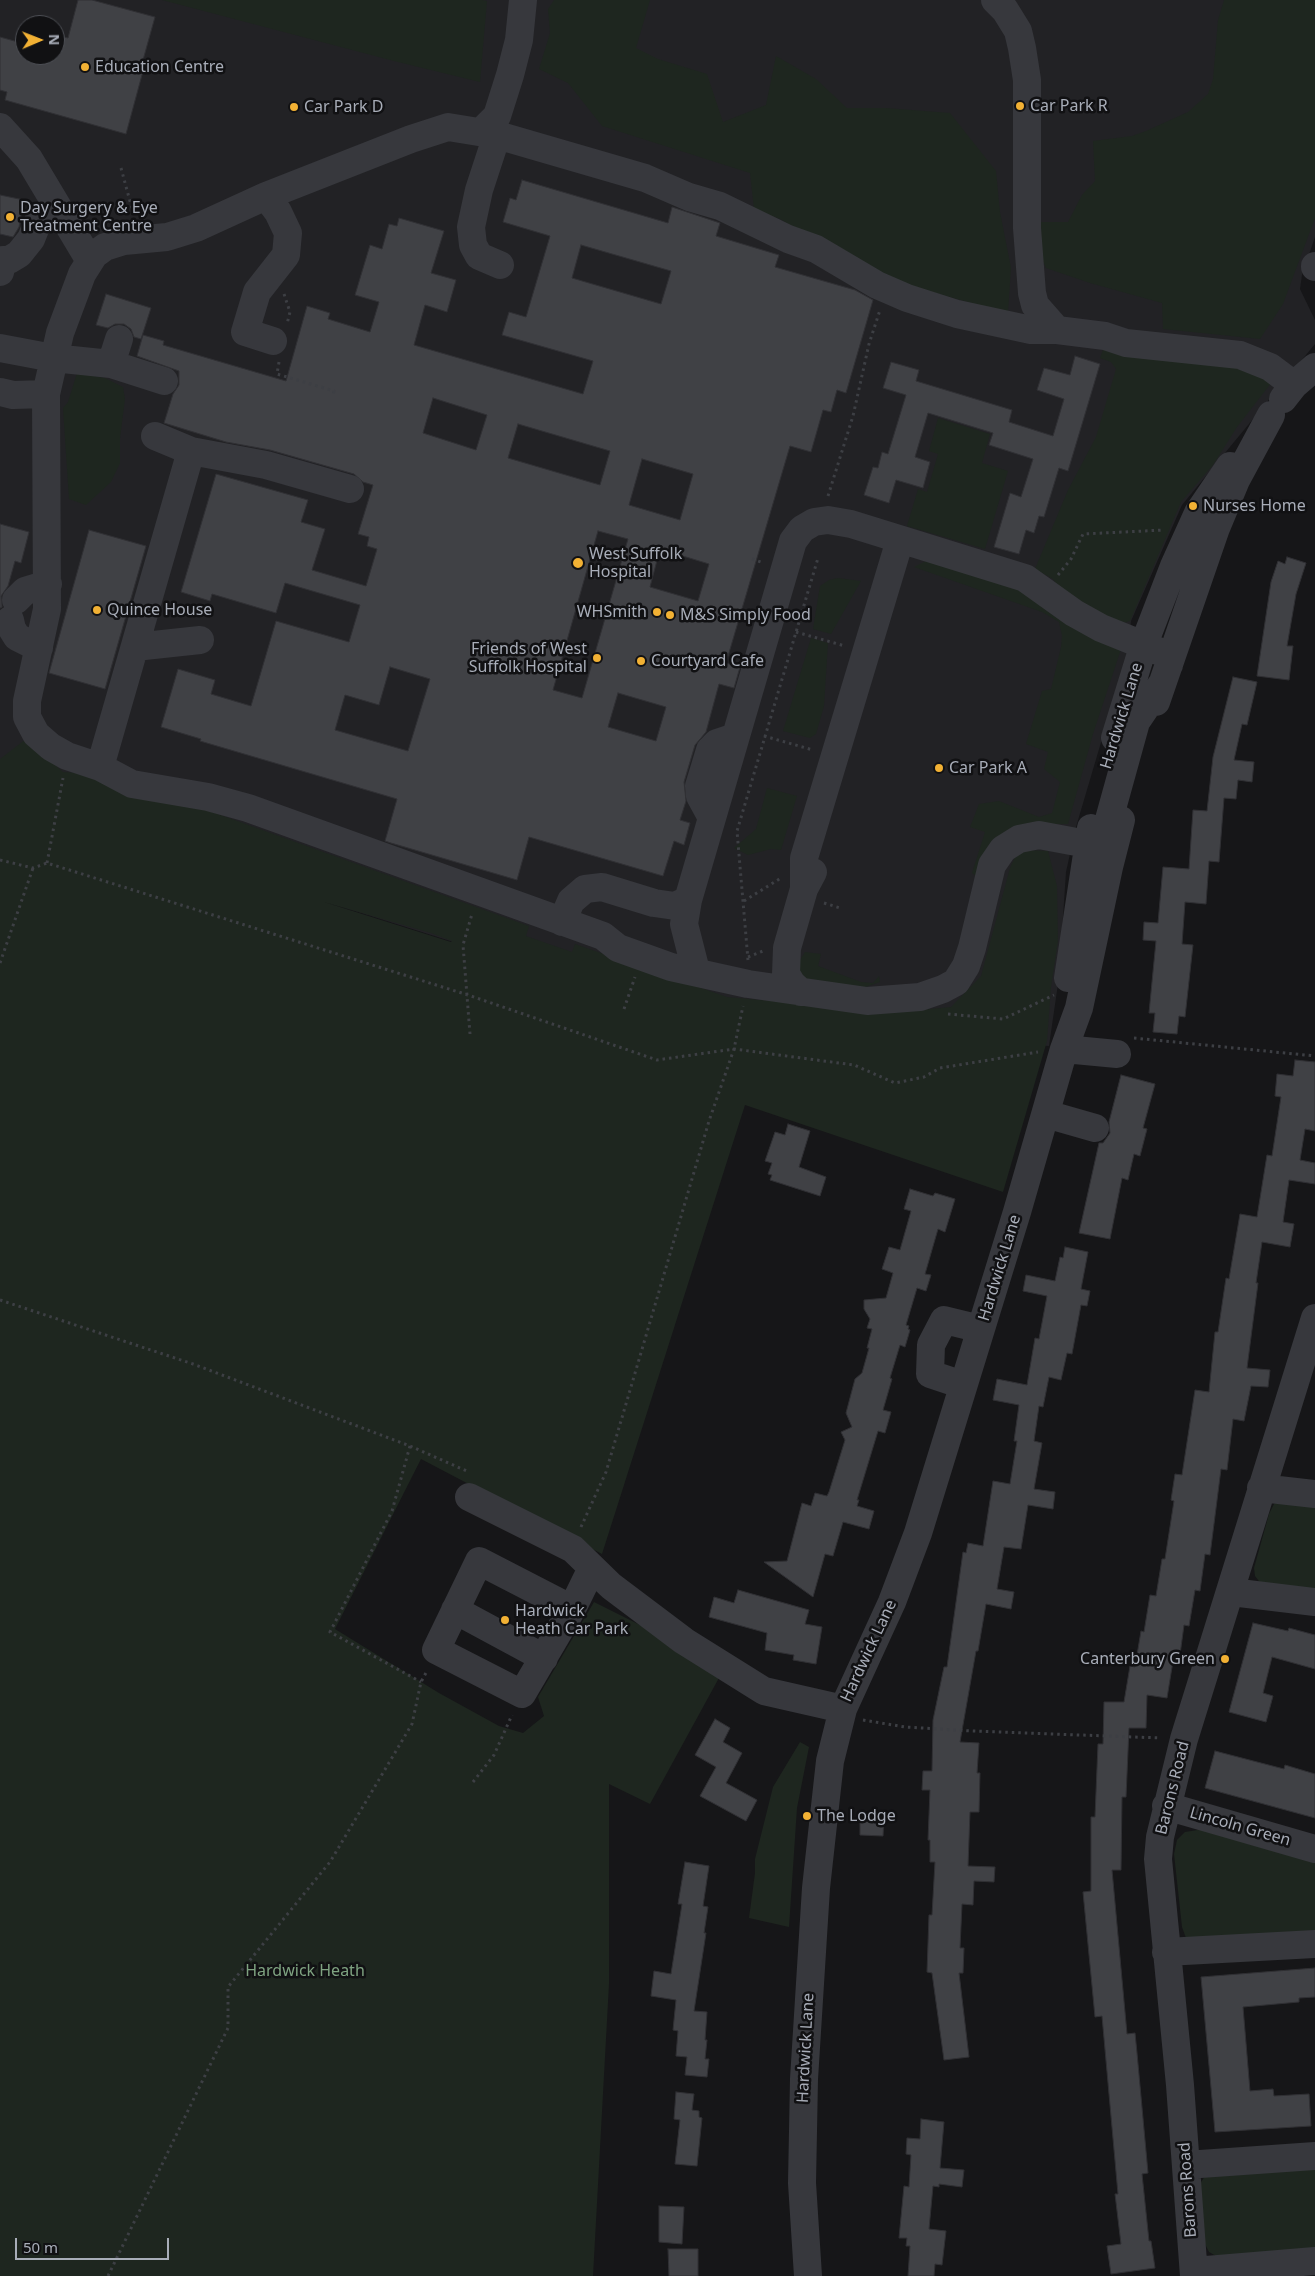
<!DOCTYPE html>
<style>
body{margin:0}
#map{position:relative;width:1315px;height:2276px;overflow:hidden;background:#161618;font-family:"Noto Sans",sans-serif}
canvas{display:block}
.north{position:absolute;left:15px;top:15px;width:50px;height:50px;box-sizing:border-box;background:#111113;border:1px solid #4d4f55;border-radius:50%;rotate:89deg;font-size:14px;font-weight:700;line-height:20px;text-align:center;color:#a8adb8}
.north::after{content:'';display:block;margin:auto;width:18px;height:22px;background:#f2b134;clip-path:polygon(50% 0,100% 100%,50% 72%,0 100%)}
.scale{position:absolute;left:15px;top:2238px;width:154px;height:22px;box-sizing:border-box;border:2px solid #a8adb8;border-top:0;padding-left:6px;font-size:15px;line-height:18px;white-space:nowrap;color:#a8adb8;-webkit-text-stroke:4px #111113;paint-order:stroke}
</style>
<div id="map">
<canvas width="1315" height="2276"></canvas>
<div class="north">N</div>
<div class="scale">50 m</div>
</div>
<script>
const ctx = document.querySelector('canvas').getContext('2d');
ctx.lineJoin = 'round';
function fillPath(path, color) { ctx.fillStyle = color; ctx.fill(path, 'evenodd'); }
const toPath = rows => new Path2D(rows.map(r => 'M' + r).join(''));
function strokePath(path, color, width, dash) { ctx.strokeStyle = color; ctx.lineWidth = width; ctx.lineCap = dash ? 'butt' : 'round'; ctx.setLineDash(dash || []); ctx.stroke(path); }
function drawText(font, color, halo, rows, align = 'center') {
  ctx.font = font + ' "Noto Sans",sans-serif'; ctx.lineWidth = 5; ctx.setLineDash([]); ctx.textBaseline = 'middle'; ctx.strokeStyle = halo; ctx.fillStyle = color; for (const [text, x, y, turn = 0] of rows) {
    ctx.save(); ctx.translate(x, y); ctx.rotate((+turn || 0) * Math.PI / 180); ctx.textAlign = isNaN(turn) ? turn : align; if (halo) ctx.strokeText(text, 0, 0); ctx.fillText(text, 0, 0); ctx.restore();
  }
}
fillPath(toPath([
 [0,0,1315,0,1315,237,1302,275,1300,289,1315,320,1315,344,1182,505,1131,621,1128,651,1076,827,1066,872,1059,977,1049,1046,824,1032,463,945,0,799],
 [25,25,55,25,55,55,25,55]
]), '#222225');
fillPath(toPath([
 [162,0,482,0,487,1,480,82,394,61],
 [554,0,650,0,636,48,658,59,707,74,723,122,766,105,776,56,816,79,847,108,886,108,950,113,996,171,1000,212,1011,268,1008,313,902,284,864,267,780,219,754,209,750,173,602,126,568,83,539,69,550,33,548,9],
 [1224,0,1315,0,1315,218,1283,304,1260,339,1163,329,1162,303,1090,283,1046,268,1039,252,1039,222,1068,222,1082,195,1095,181,1093,141,1132,136,1146,131,1188,112,1208,94,1213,79,1218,20],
 [1104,347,1229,360,1272,382,1237,427,1213,465,1181,502,1130,621,1120,624,1063,594,1053,579,1035,569,1068,490,1096,437,1116,369,1111,362,1100,358],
 [77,373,105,378,123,387,125,399,120,438,120,463,111,482,86,505,69,499,63,408,68,402],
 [938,418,990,434,982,463,1008,471,985,549,907,526,918,489,927,492,938,454,929,451],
 [930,559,1021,590,1122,646,1093,734,1068,824,1044,824,978,878,972,873,985,832,970,827,979,804,999,801,1039,817,1052,813,1060,782,1044,769,1048,752,1026,744,1042,691,1051,689,1061,647,1062,636,1059,622,1042,612,914,567],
 [838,578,861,581,831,634,813,629,820,586,829,580],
 [811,638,828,643,824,706,816,734,810,738,783,731],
 [26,739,63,772,94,774,204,809,529,926,526,936,572,952,575,944,727,997,850,1008,919,1010,951,1007,981,976,1010,868,1016,855,1026,850,1048,851,1057,886,1058,941,1051,987,1047,1041,1003,1192,745,1105,602,1554,421,1459,335,1629,439,1693,499,1726,523,1733,544,1716,538,1697,594,1602,648,1629,720,1676,650,1804,609,1784,609,1984,593,2276,0,2276,0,759],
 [324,902,431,933,452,941,451,942],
 [767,788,797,796,781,850,771,849,748,855,734,848,756,829],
 [805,952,821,954,818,966,861,982,873,983,879,976,880,982,860,989,800,980,800,960],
 [1286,1500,1315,1501,1315,1594,1262,1585,1255,1576,1254,1568,1269,1514,1274,1504],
 [800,1742,809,1747,797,1808,789,1927,749,1918,755,1873,755,1859,773,1787],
 [1210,1828,1315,1858,1315,1934,1186,1938,1182,1927,1174,1854,1177,1840,1185,1832],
 [1315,2164,1315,2254,1218,2257,1209,2252,1204,2242,1198,2187,1205,2176]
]), '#1e261f');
const building = toPath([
 [78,0,92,0,155,17,143,60,146,60,126,134,5,100,7,92,0,90,0,37,18,42,17,45,25,47,25,55,55,55,55,35,68,38,78,0],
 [522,180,668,223,672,207,720,223,716,236,779,255,775,267,855,290,873,300,846,393,837,390,831,412,823,410,811,452,790,446,726,663,740,667,734,688,719,684,706,732,695,745,684,782,686,801,680,820,690,823,684,845,674,841,663,876,529,837,517,880,391,843,385,841,397,799,200,741,201,739,161,727,178,669,215,680,211,694,251,706,276,621,349,642,360,605,285,583,276,613,212,594,210,601,181,592,216,474,308,500,301,522,325,529,312,570,366,586,377,549,367,546,369,537,358,534,373,485,363,482,354,474,270,450,226,442,164,423,173,394,179,385,179,371,137,356,143,335,164,341,163,345,286,381,307,306,330,313,328,319,370,332,379,302,355,295,370,245,382,249,389,224,397,226,399,218,444,231,431,273,456,280,447,312,425,305,414,345,583,394,593,361,502,335,509,312,526,317,550,236,503,222,510,198,516,200,522,180],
 [581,245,671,271,661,304,572,278,581,245],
 [433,398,487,415,476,450,423,433,433,398],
 [518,424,610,451,600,485,508,458,518,424],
 [642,459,693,474,680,520,629,505,642,459],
 [598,531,628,539,582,698,553,690,598,531],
 [660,549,709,564,698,601,650,587,660,549],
 [390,667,430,679,408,751,335,730,345,695,379,705,390,667],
 [618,693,666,707,656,741,608,727,618,693],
 [0,195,24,200,19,227,13,237,0,234,0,195],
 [106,294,151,308,141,339,134,337,131,329,124,324,115,324,108,328,96,325,106,294],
 [1075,356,1100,364,1068,471,1059,468,1044,517,1039,516,1034,533,1026,530,1019,554,994,547,1010,493,1021,497,1033,459,989,445,993,433,928,413,915,457,930,462,923,488,896,480,889,503,864,495,873,467,878,468,882,452,888,454,906,395,883,388,891,362,919,370,916,381,1012,410,1009,422,1053,436,1064,399,1037,390,1044,368,1070,375,1075,356],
 [0,524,29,532,21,563,15,561,8,586,1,596,2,607,0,608,0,524],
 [89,530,146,546,105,689,49,673,89,530],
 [1287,557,1306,563,1296,594,1287,646,1293,646,1289,680,1257,676,1271,582,1278,561,1285,564,1287,557],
 [1233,677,1257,682,1247,725,1242,724,1234,760,1254,762,1252,782,1238,780,1236,799,1224,798,1219,862,1209,861,1206,904,1185,902,1182,944,1193,945,1185,1017,1179,1016,1177,1034,1153,1032,1155,1013,1149,1013,1156,941,1143,940,1144,922,1158,923,1163,867,1189,869,1193,810,1207,811,1213,757,1233,677],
 [1295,1060,1315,1062,1315,1131,1305,1129,1300,1160,1315,1163,1315,1184,1289,1180,1283,1222,1294,1224,1290,1247,1262,1242,1256,1283,1258,1283,1247,1368,1270,1370,1268,1387,1251,1386,1244,1421,1233,1419,1227,1470,1221,1469,1210,1555,1205,1554,1200,1591,1195,1590,1189,1626,1184,1625,1179,1662,1173,1661,1167,1698,1147,1695,1146,1728,1129,1728,1126,1797,1122,1797,1121,1870,1112,1870,1127,2034,1135,2033,1137,2053,1148,2173,1142,2174,1149,2241,1151,2241,1155,2268,1111,2274,1107,2246,1121,2244,1115,2194,1118,2194,1102,2016,1095,2017,1083,1892,1091,1891,1091,1817,1095,1817,1098,1744,1103,1744,1104,1702,1124,1702,1130,1666,1135,1667,1141,1631,1144,1632,1150,1595,1156,1596,1162,1559,1165,1559,1174,1501,1171,1500,1175,1474,1182,1475,1195,1390,1209,1392,1215,1332,1218,1332,1226,1278,1229,1279,1240,1214,1257,1217,1267,1155,1272,1156,1281,1097,1275,1096,1277,1074,1293,1076,1295,1060],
 [1121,1075,1155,1084,1143,1128,1147,1129,1140,1156,1134,1154,1128,1180,1122,1178,1110,1239,1079,1233,1099,1143,1103,1143,1110,1133,1109,1122,1121,1075],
 [788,1124,810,1131,799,1167,826,1177,820,1196,770,1180,772,1175,768,1174,772,1163,765,1161,775,1132,785,1135,788,1124],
 [910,1189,933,1196,935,1193,955,1199,945,1232,938,1229,925,1274,931,1275,926,1291,917,1288,906,1325,909,1326,908,1329,910,1330,905,1347,900,1345,890,1378,892,1379,883,1410,891,1412,885,1433,878,1431,857,1500,859,1500,857,1506,874,1511,869,1529,843,1522,833,1556,825,1554,813,1597,764,1562,787,1561,802,1503,811,1506,815,1493,827,1496,829,1492,845,1440,841,1432,852,1427,846,1413,855,1379,862,1373,869,1348,867,1348,872,1329,867,1328,870,1319,864,1309,864,1300,886,1298,893,1273,882,1269,889,1247,900,1250,911,1211,904,1209,910,1189],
 [1065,1247,1088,1252,1081,1289,1090,1291,1087,1306,1081,1305,1072,1354,1067,1353,1061,1380,1049,1377,1043,1407,1039,1406,1034,1441,1042,1443,1034,1489,1055,1492,1053,1509,1028,1505,1021,1549,1004,1547,997,1589,1014,1592,1011,1609,986,1604,978,1651,976,1651,960,1742,979,1743,977,1773,980,1773,979,1812,970,1812,968,1866,995,1867,994,1882,974,1881,973,1905,962,1904,960,1948,964,1948,963,1973,959,1973,969,2057,944,2060,932,1973,927,1972,929,1915,932,1915,935,1862,930,1862,930,1840,928,1840,930,1790,922,1790,923,1771,932,1771,933,1720,944,1667,947,1667,963,1552,966,1553,968,1543,983,1546,993,1481,1010,1484,1017,1441,1014,1441,1019,1405,993,1400,997,1379,1027,1385,1035,1338,1039,1339,1047,1296,1023,1291,1026,1275,1055,1281,1060,1257,1063,1258,1065,1247],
 [738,1590,809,1610,805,1624,822,1627,816,1664,793,1660,794,1655,765,1650,767,1633,709,1617,714,1597,734,1603,738,1590],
 [1253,1623,1288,1631,1289,1628,1315,1635,1315,1669,1272,1657,1263,1693,1273,1696,1266,1722,1229,1712,1253,1623],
 [715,1719,730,1728,723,1742,742,1753,726,1783,757,1800,746,1821,700,1796,716,1767,695,1755,715,1719],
 [1215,1751,1284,1769,1285,1765,1315,1774,1315,1818,1205,1788,1215,1751],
 [860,1817,884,1817,883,1836,860,1835,860,1817],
 [685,1862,709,1866,703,1906,708,1907,704,1933,706,1933,694,2011,707,2012,705,2040,707,2040,705,2059,709,2059,707,2077,685,2075,687,2057,676,2056,678,2031,673,2030,676,2000,651,1996,654,1971,671,1974,682,1904,678,1904,685,1862],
 [1315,1968,1315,1997,1299,1998,1299,2002,1243,2007,1250,2091,1273,2089,1274,2096,1309,2094,1311,2126,1215,2132,1201,1977,1315,1968],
 [676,2092,694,2094,692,2110,699,2111,699,2117,702,2118,697,2166,675,2164,680,2120,674,2119,676,2092],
 [921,2119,944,2122,940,2168,964,2170,962,2187,939,2184,939,2187,933,2186,929,2229,946,2231,942,2265,935,2264,934,2276,908,2276,910,2246,906,2246,907,2238,899,2238,904,2186,909,2187,911,2155,906,2154,907,2138,920,2139,921,2119],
 [659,2206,684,2207,682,2244,659,2242,659,2206],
 [668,2249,698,2249,698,2276,669,2276,668,2249]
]);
fillPath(building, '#404145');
strokePath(building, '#303034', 1);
strokePath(toPath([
 [121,168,134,216],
 [284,294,290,312,287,324],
 [279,362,277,374,334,391,333,395],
 [828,496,853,416,869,344,880,310],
 [752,559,761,562],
 [1058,575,1071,559,1083,534,1164,530],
 [796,632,845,646],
 [764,736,813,750],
 [0,860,33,868,47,863,468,995,657,1060,734,1049,854,1065,895,1083,924,1077,940,1068,1038,1052],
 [47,863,63,778],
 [744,901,781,878],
 [824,903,840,908],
 [748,957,763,951],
 [748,960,737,831,818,558],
 [0,963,33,868],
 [624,1009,635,977],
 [948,1014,1003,1019,1054,995],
 [470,1034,463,945,472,914],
 [1134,1038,1315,1056],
 [0,1300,193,1364,410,1446,469,1472],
 [410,1446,392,1511,330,1632,421,1682],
 [581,1527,606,1472,709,1121,734,1049,743,1006],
 [863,1720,905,1727,972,1731,1161,1738],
 [473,1782,494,1755,512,1715],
 [108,2276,228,2028,228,1987,330,1862,412,1724,421,1682,427,1671]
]), '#3d3f44', 3, [2.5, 4]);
strokePath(toPath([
 [995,0,1005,10,1018,31,1022,48,1027,80,1027,228,1032,293,1035,305,1057,330],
 [0,127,29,159,90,261],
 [482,131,497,116,510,75,519,40,523,0],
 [497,135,479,190,471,227,473,245,479,256,500,265],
 [266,196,278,212,288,233,286,255,257,292,245,332,273,341],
 [1315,266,1315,267],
 [0,272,3,260,9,260,19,254,31,239,39,219,56,206],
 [0,348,53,358,111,364,164,381],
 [111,364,119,339],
 [0,392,13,395,46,394],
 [1283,399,1294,385,1315,367],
 [155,436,191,451,266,465,350,489],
 [16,600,25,591,48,584],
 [10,620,12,629,17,637,39,648],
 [135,647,200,640],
 [1161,685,1136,722,1105,834,1099,842,1087,844,1039,835,1019,839,1003,849,992,865,972,948,966,966,956,982,943,989,920,997,867,1001,748,984,671,967,618,948,603,936,248,808,208,797,132,784,100,767,67,756,51,747,36,734,27,717,27,701,47,609,46,394,60,333,82,274,94,255,105,247,124,241,167,237,196,228,266,196,411,139,448,127,497,135,645,178,689,197,720,206,788,239,816,249,877,285,907,298,957,314,1031,330,1057,330,1105,336,1126,343,1240,355,1270,367,1294,385],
 [1156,702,1216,528,1236,480,1271,415],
 [1115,738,1144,644,1174,566,1198,513,1230,466],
 [100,767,191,451],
 [712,818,700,796,699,786,703,773,710,750,717,743,735,737],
 [804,889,804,858,900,540],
 [562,922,571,901,585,889,602,887,654,903,675,906,688,900],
 [696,971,684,924,688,900,793,541,802,529,814,522,828,520,851,524,1025,578,1074,613,1101,628,1163,653,1167,657,1169,665],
 [1068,978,1091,828],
 [801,992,792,984,786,974,787,948,804,889,813,872],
 [1064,1049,1117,1054],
 [1046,1114,1095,1128],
 [963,1385,930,1374,931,1345,944,1320,981,1329],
 [1261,1488,1315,1494],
 [469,1497,573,1549,611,1586,684,1641,764,1691,843,1709],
 [1231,1592,1315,1602],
 [572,1609,479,1561,436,1650,522,1694,572,1609,592,1568],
 [455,1610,544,1658],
 [1166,1806,1315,1849],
 [1166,1952,1315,1944],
 [1186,2165,1315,2156],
 [1194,2271,1315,2261],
 [808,2276,802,2183,804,2079,816,1888,830,1761,843,1709,892,1602,918,1533,1017,1212,1064,1049,1079,1008,1109,867,1121,820],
 [1194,2276,1180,2085,1158,1859,1160,1837,1184,1739,1315,1318]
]), '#37383d', 28);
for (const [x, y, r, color] of [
 [85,67,5,"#f2b134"],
 [1020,106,5,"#f2b134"],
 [294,107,5,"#f2b134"],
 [10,217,5,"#f2b134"],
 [1193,506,5,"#f2b134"],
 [578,563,6,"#f2b134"],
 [97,610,5,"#f2b134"],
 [657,612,5,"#f2b134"],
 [670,615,5,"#f2b134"],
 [597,658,5,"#f2b134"],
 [641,661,5,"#f2b134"],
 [939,768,5,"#f2b134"],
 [505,1620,5,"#f2b134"],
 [1225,1659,5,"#f2b134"],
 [807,1816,5,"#f2b134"]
]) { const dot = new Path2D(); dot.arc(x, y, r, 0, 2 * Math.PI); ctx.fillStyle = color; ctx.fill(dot); strokePath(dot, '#111113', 2); }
drawText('16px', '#a8adb8', '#111113', [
 ["Education Centre",95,67],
 ["Car Park R",1030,106],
 ["Car Park D",304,107],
 ["Day Surgery & Eye",20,208],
 ["Treatment Centre",20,226],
 ["Nurses Home",1203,506],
 ["West Suffolk",589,554],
 ["Hospital",589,572],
 ["Quince House",107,610],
 ["WHSmith",647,612,"right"],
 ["M&S Simply Food",680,615],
 ["Friends of West",587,649,"right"],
 ["Suffolk Hospital",587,667,"right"],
 ["Courtyard Cafe",651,661],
 ["Car Park A",949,768],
 ["Hardwick",515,1611],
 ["Heath Car Park",515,1629],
 ["Canterbury Green",1215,1659,"right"],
 ["The Lodge",817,1816]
], 'left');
drawText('16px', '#a8adb8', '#111113', [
 ["Hardwick Lane",1122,716,-73],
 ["Hardwick Lane",1000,1268,-73],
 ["Hardwick Lane",869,1651,-65],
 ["Barons Road",1173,1788,-76],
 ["Lincoln Green",1240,1827,16],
 ["Hardwick Lane",806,2048,-87],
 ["Barons Road",1188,2190,-94]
]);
drawText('16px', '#7fa381', '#111113', [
 ["Hardwick Heath",305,1971]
]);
</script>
